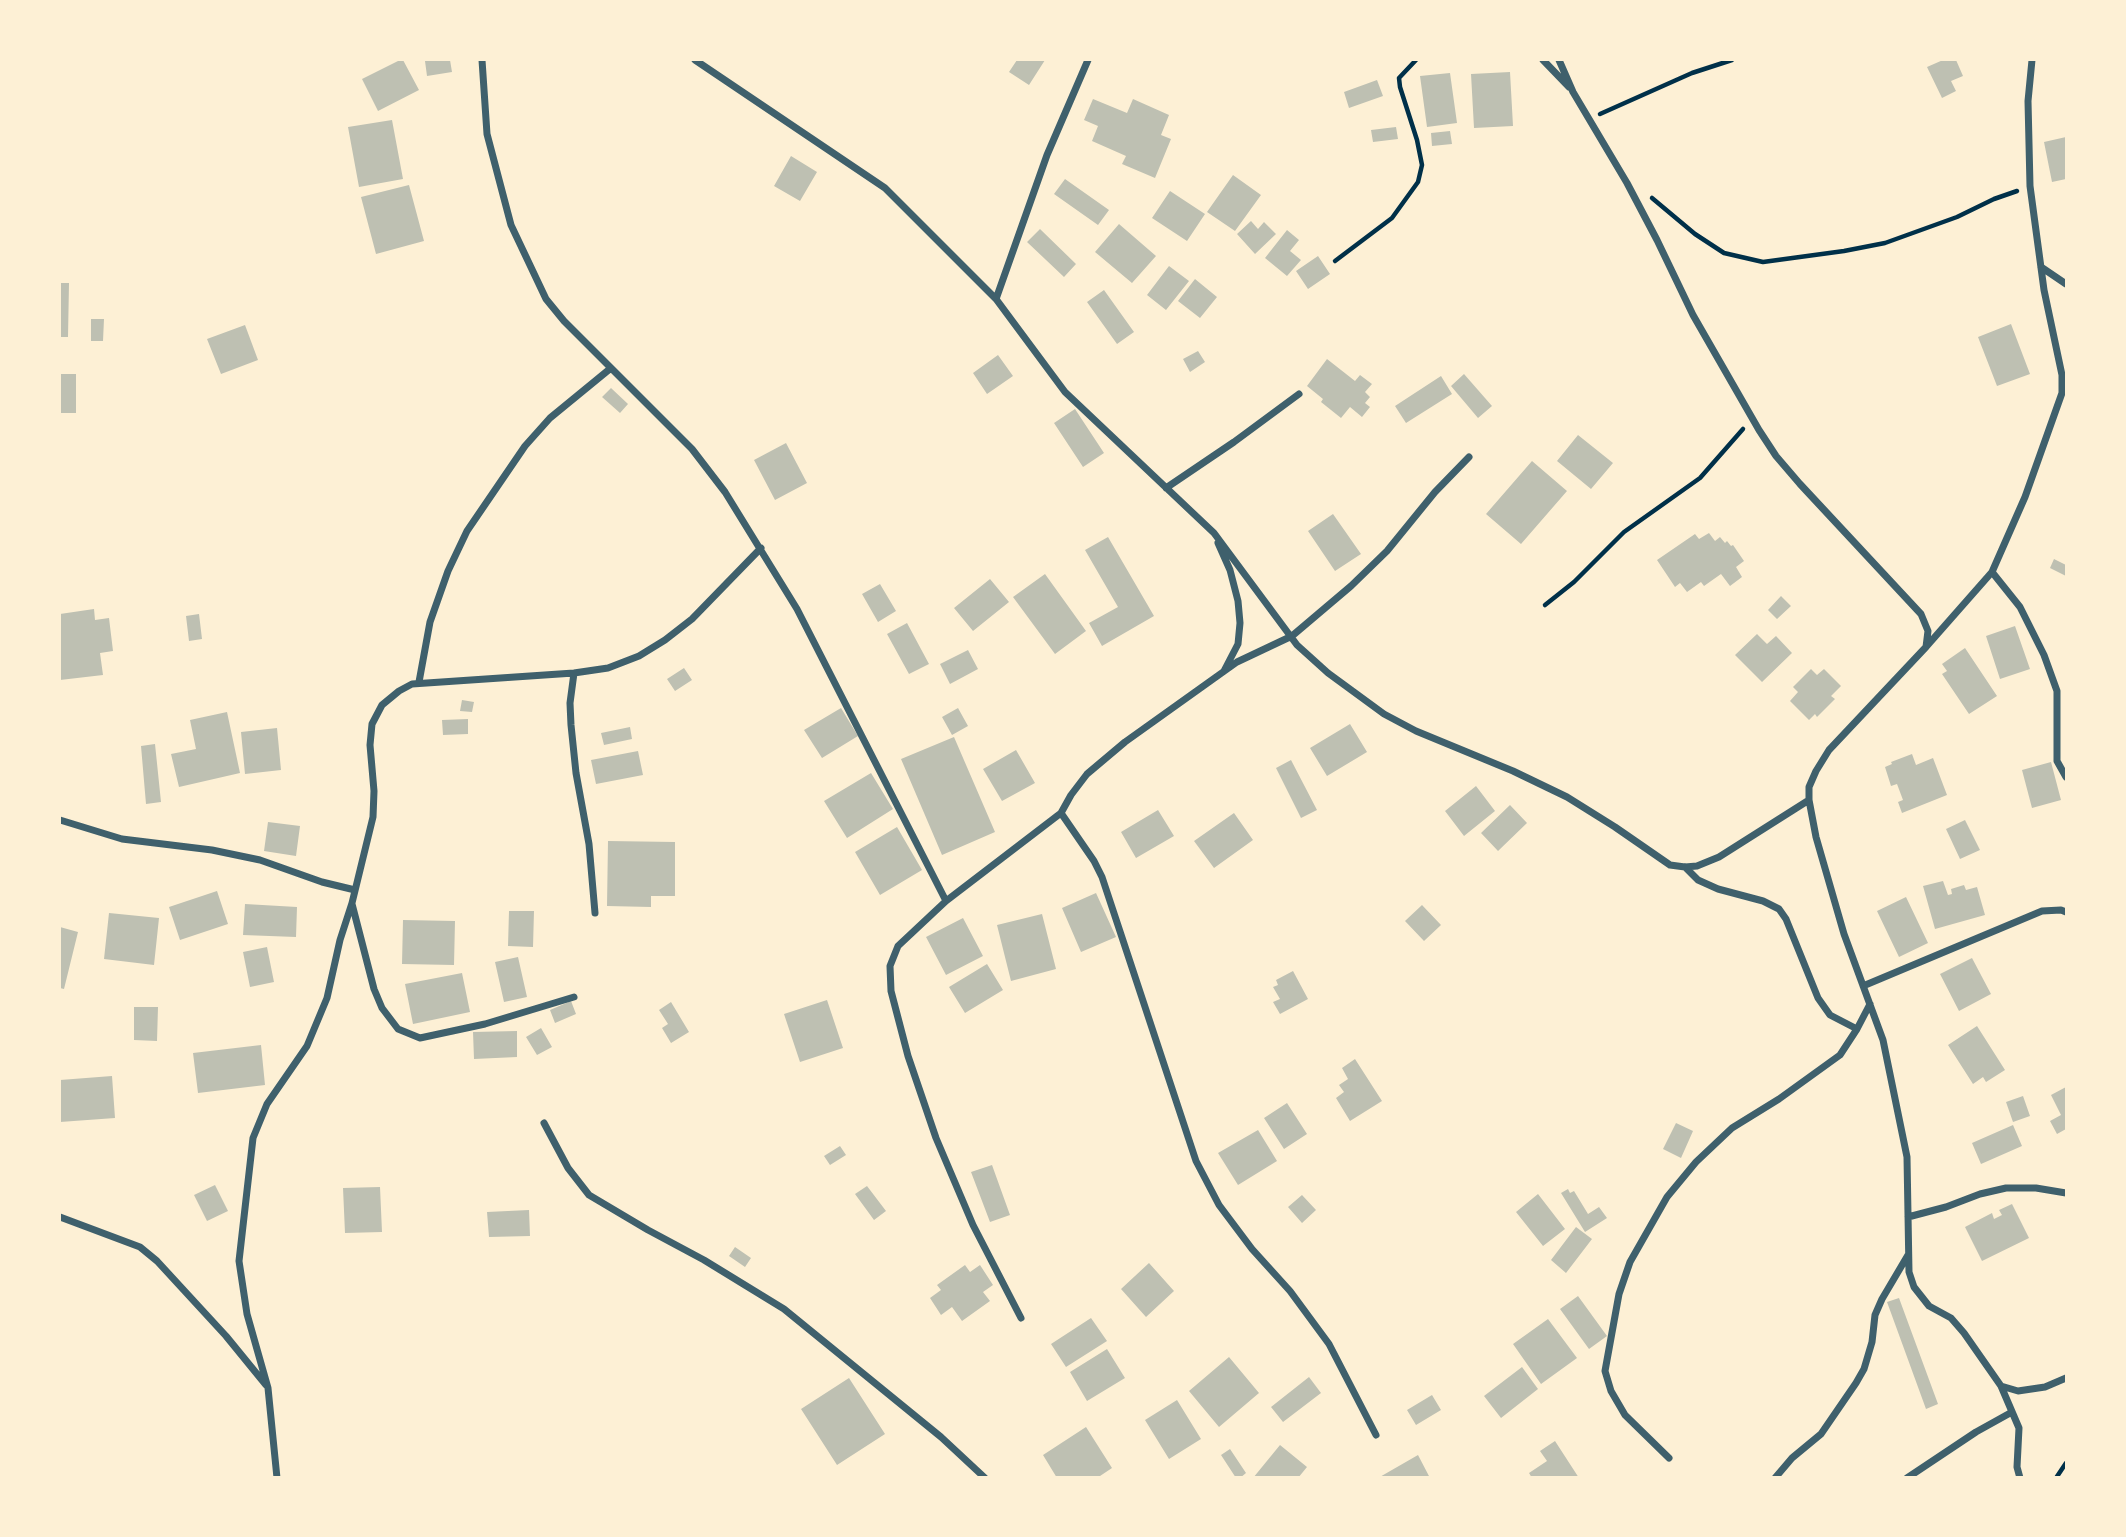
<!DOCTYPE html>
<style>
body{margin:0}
#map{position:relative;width:2126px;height:1537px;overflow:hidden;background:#fdf0d5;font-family:"PT Sans",sans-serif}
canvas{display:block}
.frame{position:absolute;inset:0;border:61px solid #fdf0d5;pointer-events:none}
</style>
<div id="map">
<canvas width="2126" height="1537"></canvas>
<div class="frame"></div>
</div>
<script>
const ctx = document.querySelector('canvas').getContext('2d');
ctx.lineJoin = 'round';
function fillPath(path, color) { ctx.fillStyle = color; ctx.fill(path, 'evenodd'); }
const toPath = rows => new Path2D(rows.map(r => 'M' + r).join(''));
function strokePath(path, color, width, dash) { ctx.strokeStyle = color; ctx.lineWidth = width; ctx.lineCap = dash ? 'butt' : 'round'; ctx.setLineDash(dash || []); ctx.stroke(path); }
fillPath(toPath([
 [400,60,403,60,419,90,378,111,362,79],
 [450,60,452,72,427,76,425,61],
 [1017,60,1045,60,1029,85,1009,72],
 [1943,60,1956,60,1963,76,1951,81,1956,91,1942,98,1927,67],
 [1510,72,1513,126,1474,128,1471,74],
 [1450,73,1457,123,1427,127,1420,76],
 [1377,80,1383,96,1349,108,1344,92],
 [1093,99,1127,113,1133,99,1169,115,1161,135,1171,139,1155,178,1122,164,1126,156,1092,141,1098,126,1084,120],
 [392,120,403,179,359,187,348,127],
 [1396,127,1398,139,1373,142,1371,130],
 [1450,131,1452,144,1432,146,1431,133],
 [2066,137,2066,179,2052,182,2044,142],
 [791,156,817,172,800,201,774,186],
 [1233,175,1261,195,1235,231,1207,212],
 [1065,179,1109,210,1098,225,1054,194],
 [409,185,424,241,376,254,361,197],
 [1170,191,1205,214,1187,241,1152,218],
 [1251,221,1258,229,1264,222,1276,234,1255,254,1237,234],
 [1119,224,1156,256,1132,283,1095,252],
 [1040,229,1076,264,1064,277,1027,242],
 [1287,230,1299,240,1290,251,1301,260,1287,276,1265,258],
 [1318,256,1330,274,1308,289,1296,271],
 [1169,266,1189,281,1166,310,1147,295],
 [1195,279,1217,297,1200,318,1178,301],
 [60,283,69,283,68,337,60,337],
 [1104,290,1134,332,1117,344,1087,302],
 [91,319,104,319,103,341,91,341],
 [2011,324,2030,374,1997,386,1978,337],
 [245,325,258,360,221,374,207,339],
 [1198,351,1205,362,1190,372,1183,359],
 [998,355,1013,376,987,394,973,373],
 [1327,359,1355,381,1360,375,1372,384,1365,392,1370,397,1365,403,1370,407,1362,417,1350,407,1341,418,1321,402,1323,399,1307,386],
 [60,374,76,374,76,413,60,413],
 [1464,374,1492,406,1478,418,1451,386],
 [1441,376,1452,394,1406,423,1395,406],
 [611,388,628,404,620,413,602,397],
 [1075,409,1104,453,1083,467,1054,423],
 [1578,435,1613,463,1591,489,1557,461],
 [786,443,807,483,775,500,754,460],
 [1532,461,1567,491,1521,544,1486,514],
 [1333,514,1361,554,1335,571,1308,531],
 [1709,533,1715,541,1720,537,1725,543,1727,541,1731,546,1733,545,1744,561,1736,567,1742,577,1730,586,1721,574,1704,586,1701,582,1687,592,1680,583,1675,587,1657,560,1695,534,1699,539],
 [1108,537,1154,616,1102,646,1089,623,1118,607,1085,550],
 [2054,559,2066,565,2066,576,2050,568],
 [1045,574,1086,631,1055,654,1013,597],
 [990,579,1009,602,973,631,954,608],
 [880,584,896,611,878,622,862,594],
 [1781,596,1791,606,1777,619,1768,610],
 [94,609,95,620,109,618,113,651,100,653,103,675,60,680,60,614],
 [199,614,202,639,189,641,186,616],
 [907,623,929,664,909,674,887,634],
 [2015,626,2030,669,2000,679,1986,636],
 [1757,634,1767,644,1776,636,1792,653,1762,682,1735,655],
 [1965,648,1997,696,1969,714,1942,674,1947,671,1942,664],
 [968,650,978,669,950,684,940,664],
 [684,668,692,680,675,691,667,679],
 [1811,669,1817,675,1824,669,1841,686,1831,696,1835,699,1817,717,1815,714,1809,720,1790,701,1798,692,1793,687],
 [462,700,474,702,472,712,460,711],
 [841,708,858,736,822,758,804,730],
 [958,708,968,726,952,735,942,717],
 [227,712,240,773,179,787,171,754,196,749,190,720],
 [468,719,468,734,443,735,442,720],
 [1350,724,1367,752,1327,776,1310,748],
 [630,727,632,739,604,745,601,733],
 [277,728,281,770,245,774,241,732],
 [954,737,995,832,942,855,901,759],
 [155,744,161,802,146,804,141,746],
 [1016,750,1035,783,1002,801,983,769],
 [638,751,643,775,596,784,591,760],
 [1912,754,1916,765,1933,758,1947,795,1902,813,1898,802,1903,800,1897,784,1891,786,1885,767,1892,764,1891,762],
 [1291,760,1317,810,1301,818,1276,768],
 [2051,762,2061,800,2032,808,2022,770],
 [871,773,893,809,847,838,824,801],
 [1476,786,1495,811,1464,836,1445,811],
 [1510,805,1527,823,1498,851,1481,833],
 [1158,810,1174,836,1136,858,1121,832],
 [1234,813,1253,840,1214,868,1194,841],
 [1965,820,1980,850,1960,859,1946,829],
 [268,822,300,826,296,856,264,851],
 [897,827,922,870,880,895,855,852],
 [608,841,675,842,675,896,651,896,651,907,607,906],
 [1943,881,1948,895,1952,894,1951,889,1964,885,1966,890,1977,887,1985,915,1935,929,1923,886],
 [217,891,228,924,180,940,169,907],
 [1096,893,1116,937,1081,952,1062,908],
 [1906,897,1928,943,1899,957,1877,911],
 [245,904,297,907,296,937,243,935],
 [1422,905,1441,925,1424,941,1405,921],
 [509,911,534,911,533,947,508,946],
 [109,913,159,918,154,965,104,959],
 [1042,914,1056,969,1011,981,997,925],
 [963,918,983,956,946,975,926,937],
 [403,920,455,921,454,965,402,964],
 [60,927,78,932,64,989,60,988],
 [267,947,274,982,250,987,243,952],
 [518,957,527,997,504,1002,495,962],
 [1972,958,1991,994,1959,1011,1940,974],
 [987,964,1003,990,965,1013,949,987],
 [1293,971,1308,999,1280,1014,1273,1002,1280,999,1273,987,1278,985,1276,980],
 [462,973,470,1012,413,1024,405,984],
 [827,1000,843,1048,800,1062,784,1014],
 [571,1001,576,1014,555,1023,550,1010],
 [671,1002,689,1032,671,1043,662,1028,668,1024,659,1010],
 [134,1007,158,1007,157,1041,134,1040],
 [1977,1026,2005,1070,1986,1082,1983,1077,1973,1084,1948,1045],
 [541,1028,552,1047,537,1055,526,1037],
 [517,1031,517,1057,474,1059,473,1032],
 [261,1045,265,1085,198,1093,193,1053],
 [1355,1059,1382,1101,1350,1121,1336,1098,1344,1092,1339,1085,1348,1079,1342,1068],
 [112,1076,115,1118,60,1122,60,1080],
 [2066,1087,2066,1129,2057,1134,2050,1121,2061,1115,2051,1095],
 [2023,1096,2030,1116,2013,1122,2006,1102],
 [1287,1103,1307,1134,1284,1149,1264,1118],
 [1676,1123,1693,1131,1681,1158,1663,1149],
 [2013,1125,2022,1146,1981,1164,1972,1143],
 [1258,1130,1277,1161,1238,1185,1218,1153],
 [840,1146,846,1155,830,1165,824,1156],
 [992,1165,1010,1215,990,1222,971,1172],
 [215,1185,228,1211,207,1221,194,1195],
 [867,1186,886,1211,874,1220,855,1194],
 [380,1187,382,1232,345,1233,343,1188],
 [1568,1189,1570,1193,1574,1191,1588,1214,1599,1207,1607,1218,1585,1232,1561,1193],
 [1538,1194,1565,1229,1543,1246,1516,1212],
 [1302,1195,1316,1210,1302,1223,1288,1207],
 [2012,1204,2029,1238,1982,1261,1965,1227,1992,1213,1994,1219,2002,1215,1999,1210],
 [529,1210,530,1236,489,1237,487,1212],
 [1576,1227,1592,1239,1566,1273,1551,1260],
 [735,1247,751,1258,745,1267,729,1256],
 [1149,1263,1174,1291,1146,1317,1121,1289],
 [965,1265,970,1272,980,1265,993,1285,983,1292,990,1301,962,1321,952,1307,941,1315,930,1298,941,1290,937,1285],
 [1578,1296,1607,1336,1589,1349,1560,1309],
 [1899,1298,1938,1404,1926,1409,1887,1302],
 [1091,1318,1107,1341,1066,1367,1051,1344],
 [1548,1319,1577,1358,1541,1384,1513,1344],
 [1107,1349,1125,1378,1087,1401,1070,1372],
 [1229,1357,1259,1393,1219,1427,1189,1391],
 [1522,1367,1538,1389,1501,1418,1484,1396],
 [1309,1377,1321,1393,1283,1422,1271,1407],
 [849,1378,885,1434,837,1465,801,1409],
 [1432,1395,1441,1410,1416,1425,1407,1410],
 [1177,1400,1201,1439,1169,1459,1145,1420],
 [1086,1427,1112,1468,1097,1478,1057,1478,1043,1455],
 [1555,1441,1579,1478,1532,1478,1529,1473,1547,1461,1540,1451],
 [1280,1445,1307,1467,1298,1478,1253,1478],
 [1230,1449,1246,1473,1240,1478,1236,1478,1221,1455],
 [1418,1455,1430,1478,1378,1478]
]), '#bec0b2');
strokePath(toPath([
 [1600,114,1692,73,1732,60],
 [1652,198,1695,234,1724,253,1763,262,1844,251,1885,243,1957,217,1994,199,2017,191],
 [1335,261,1392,218,1418,182,1422,165,1417,140,1400,87,1399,78,1416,60],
 [1545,605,1574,582,1624,532,1700,478,1743,429],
 [2056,1478,2066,1463]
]), '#003049', 4.5);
strokePath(toPath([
 [482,60,487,134,511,225,546,299,564,321,692,449,725,492,797,609,946,901],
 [695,60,885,188,996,299,1065,392,1214,533,1297,645,1328,673,1384,714,1416,731,1513,771,1567,797,1615,827,1670,865,1685,867,1697,866,1719,857,1809,800],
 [1543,60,1569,87],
 [1559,60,1573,92,1627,183,1657,240,1693,315,1759,430,1776,456,1800,484,1921,614,1928,631,1926,647,1829,750,1816,771,1809,787,1809,800,1816,837,1844,934,1883,1040,1907,1157,1909,1272,1914,1287,1929,1306,1951,1318,1964,1333,2001,1386,2018,1391,2045,1387,2066,1378],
 [2041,267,2066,284],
 [996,299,1047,155,1088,60],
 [1166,488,1234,442,1299,394],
 [1218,543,1230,570,1238,601,1240,623,1238,644,1224,671],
 [1992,572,2020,607,2044,655,2057,691,2057,761,2066,777],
 [1926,647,1992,572,2025,497,2062,393,2062,375,2044,290,2030,186,2028,101,2032,60],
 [574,673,570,703,571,725,576,773,589,844,595,913],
 [419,682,430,622,448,571,467,531,525,446,550,418,611,368],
 [1061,813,1094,861,1102,877,1196,1161,1219,1205,1252,1249,1290,1291,1329,1344,1376,1435],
 [60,820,122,839,212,850,260,860,322,882,355,890],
 [1685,867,1698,880,1718,889,1763,901,1779,909,1786,919,1818,998,1830,1015,1857,1029],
 [352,904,374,989,382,1008,398,1029,420,1038,485,1024,574,997],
 [1863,986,2042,911,2061,910,2066,912],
 [544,1123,568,1168,589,1195,648,1230,704,1260,784,1309,941,1437,985,1478],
 [60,1217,140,1247,157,1261,226,1336,266,1385],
 [1908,1217,1946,1207,1980,1194,2006,1188,2036,1188,2066,1193],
 [1021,1318,973,1225,936,1138,908,1056,891,991,890,966,898,946,946,901,1061,813,1071,795,1087,774,1125,742,1237,662,1292,636,1351,586,1387,551,1435,492,1469,457],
 [2001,1386,2019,1428,2017,1467,2020,1478],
 [1669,1458,1625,1415,1611,1391,1605,1371,1619,1294,1630,1262,1667,1197,1696,1162,1732,1128,1779,1099,1840,1055,1857,1029,1870,1004],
 [277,1478,268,1388,247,1314,239,1261,253,1138,267,1104,307,1046,327,998,340,940,352,903,373,817,374,791,370,745,372,724,382,705,399,691,412,684,574,673,608,668,639,656,665,640,692,619,761,548],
 [1775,1478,1792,1458,1821,1434,1856,1383,1864,1369,1872,1342,1875,1315,1882,1299,1908,1255],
 [1907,1478,1976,1432,2012,1412]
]), '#3f606c', 7);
</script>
